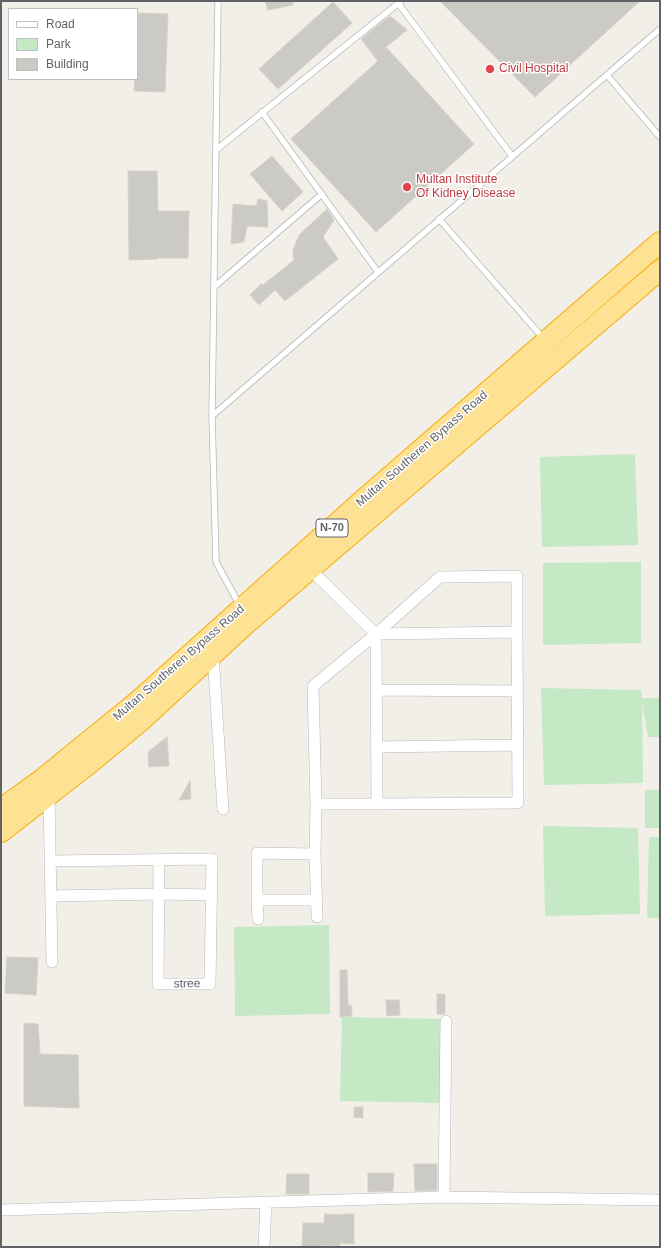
<!DOCTYPE html>
<style>
body{margin:0}
#map{position:relative;width:661px;height:1248px;overflow:hidden;background:#f1efe8;font-family:Helvetica,sans-serif}
canvas{display:block}
.frame{position:absolute;inset:0;border:2px solid #5f6368;pointer-events:none}
.legend{position:absolute;left:8px;top:8px;width:130px;height:72px;box-sizing:border-box;background:#fff;border:1px solid #bfc1c3;margin:0;padding:5px 7px;list-style:none;font-size:12px;color:#5f6368}
.legend li{display:flex;align-items:center;gap:8px;height:20px}
.legend b{width:20px;border:1px solid #bfc1c3}
</style>
<div id="map">
<canvas width="661" height="1248"></canvas>
<div class="frame"></div>
<ul class="legend">
<li><b style="height:5px;background:#fff"></b>Road</li>
<li><b style="height:11px;background:#c5e8c5"></b>Park</li>
<li><b style="height:11px;background:#cccac5"></b>Building</li>
</ul>
</div>
<script>
const ctx = document.querySelector('canvas').getContext('2d');
ctx.lineJoin = 'round';
function fillPath(path, color) { ctx.fillStyle = color; ctx.fill(path, 'evenodd'); }
const toPath = rows => new Path2D(rows.map(r => 'M' + r).join(''));
function strokePath(path, color, width, dash) { ctx.strokeStyle = color; ctx.lineWidth = width; ctx.lineCap = dash ? 'butt' : 'round'; ctx.setLineDash(dash || []); ctx.stroke(path); }
function drawText(font, color, halo, rows, align = 'center') {
  ctx.font = font + ' Helvetica,sans-serif'; ctx.lineWidth = 3; ctx.setLineDash([]); ctx.textBaseline = 'middle'; ctx.strokeStyle = halo; ctx.fillStyle = color; for (const [text, x, y, turn = 0] of rows) {
    ctx.save(); ctx.translate(x, y); ctx.rotate((+turn || 0) * Math.PI / 180); ctx.textAlign = isNaN(turn) ? turn : align; if (halo) ctx.strokeText(text, 0, 0); ctx.fillText(text, 0, 0); ctx.restore();
  }
}
fillPath(toPath([
 [635,454,638,545,542,547,540,457],
 [641,562,641,643,543,645,543,563],
 [541,688,641,690,642,698,660,698,660,737,648,737,642,702,643,783,544,785],
 [645,790,660,790,660,828,645,828],
 [543,826,638,828,640,914,545,916],
 [649,837,660,837,660,918,647,918],
 [329,925,330,1014,235,1016,234,927],
 [342,1017,443,1019,442,1103,340,1101]
]), '#c5e8c5');
const building = toPath([
 [265,1,293,1,293,5,268,10,265,1],
 [440,1,640,1,535,97,440,1],
 [333,2,352,23,278,89,259,69,333,2],
 [137,13,168,14,165,92,134,91,135,79,137,79,137,13],
 [390,16,407,30,386,47,474,144,376,232,291,139,378,61,361,39,390,16],
 [272,156,303,192,282,211,250,174,272,156],
 [128,171,157,171,158,211,189,211,188,258,158,258,158,259,129,260,128,171],
 [258,199,267,201,268,227,247,226,244,242,231,244,233,204,256,206,258,199],
 [327,209,334,220,323,237,338,259,285,301,275,290,259,305,250,295,261,284,263,285,294,260,293,250,299,235,327,209],
 [167,737,169,766,149,767,148,752,167,737],
 [190,781,191,799,179,800,190,781],
 [7,957,38,958,36,995,5,993,7,957],
 [340,970,347,970,348,1005,351,1005,352,1016,340,1017,340,970],
 [437,994,445,994,445,1014,437,1014,437,994],
 [386,1000,399,1000,400,1015,387,1016,386,1000],
 [24,1023,38,1024,40,1054,78,1055,79,1108,24,1106,24,1023],
 [354,1107,363,1107,363,1118,354,1117,354,1107],
 [414,1164,437,1164,437,1190,415,1191,414,1164],
 [368,1173,394,1173,393,1191,368,1192,368,1173],
 [287,1174,309,1174,309,1194,286,1194,287,1174],
 [325,1214,343,1215,343,1214,354,1214,354,1244,340,1243,340,1246,321,1245,321,1247,302,1247,303,1223,324,1223,325,1214]
]);
fillPath(building, '#cccac5');
strokePath(building, '#d6d1c6', 1);
const lane = toPath([
 [218,1,212,416,216,562,240,606],
 [398,3,512,156],
 [607,75,660,137],
 [262,112,378,272],
 [216,150,401,1],
 [439,219,543,338],
 [214,287,322,194],
 [212,416,660,29]
]);
const street = toPath([
 [310,569,376,634,313,686,316,804,377,804,376,634,440,577,517,576,517,632],
 [376,634,517,632,518,803,377,804],
 [213,654,223,809],
 [376,690,517,691],
 [377,747,518,745],
 [49,795,52,962],
 [316,804,315,854,317,917],
 [315,854,257,853,257,900,317,900],
 [50,861,212,859,210,984,158,984,159,860],
 [51,896,159,894,212,895],
 [257,900,258,919],
 [444,1197,446,1021],
 [1,1210,444,1197,660,1200],
 [264,1247,266,1202]
]);
const highway = toPath([
 [1,809,41,780,138,701,364,499,660,242],
 [1,832,90,763,142,720,245,625,660,270]
]);
strokePath(lane, '#b5b8bc', 7);
strokePath(street, '#b5b8bc', 12);
strokePath(highway, '#f9ab00', 22);
strokePath(lane, '#fff', 5.5);
strokePath(street, '#fff', 11);
strokePath(highway, '#fde293', 20);
for (const [x, y, r, color] of [
 [490,69,5,"#e0444e"],
 [407,187,5,"#e0444e"]
]) { const dot = new Path2D(); dot.arc(x, y, r, 0, 2 * Math.PI); ctx.fillStyle = color; ctx.fill(dot); strokePath(dot, '#fff', 1.5); }
for (const [x, y, w] of [
 [332,528,32]
]) { const box = new Path2D(); box.roundRect(x - w / 2, y - 9, w, 18, 3); ctx.fillStyle = '#fff'; ctx.fill(box); strokePath(box, '#5f6368', 1); }
drawText('bold 11px', '#5f6368', null, [
 ["N-70",332,528]
]);
drawText('12px', '#be3a42', '#fff', [
 ["Civil Hospital",499,69],
 ["Multan Institute",416,180],
 ["Of Kidney Disease",416,194]
], 'left');
drawText('12px', '#5f6368', '#fff', [
 ["Multan Southeren Bypass Road",422,449,-41],
 ["Multan Southeren Bypass Road",179,663,-41],
 ["stree",187,984,-1]
]);
</script>
